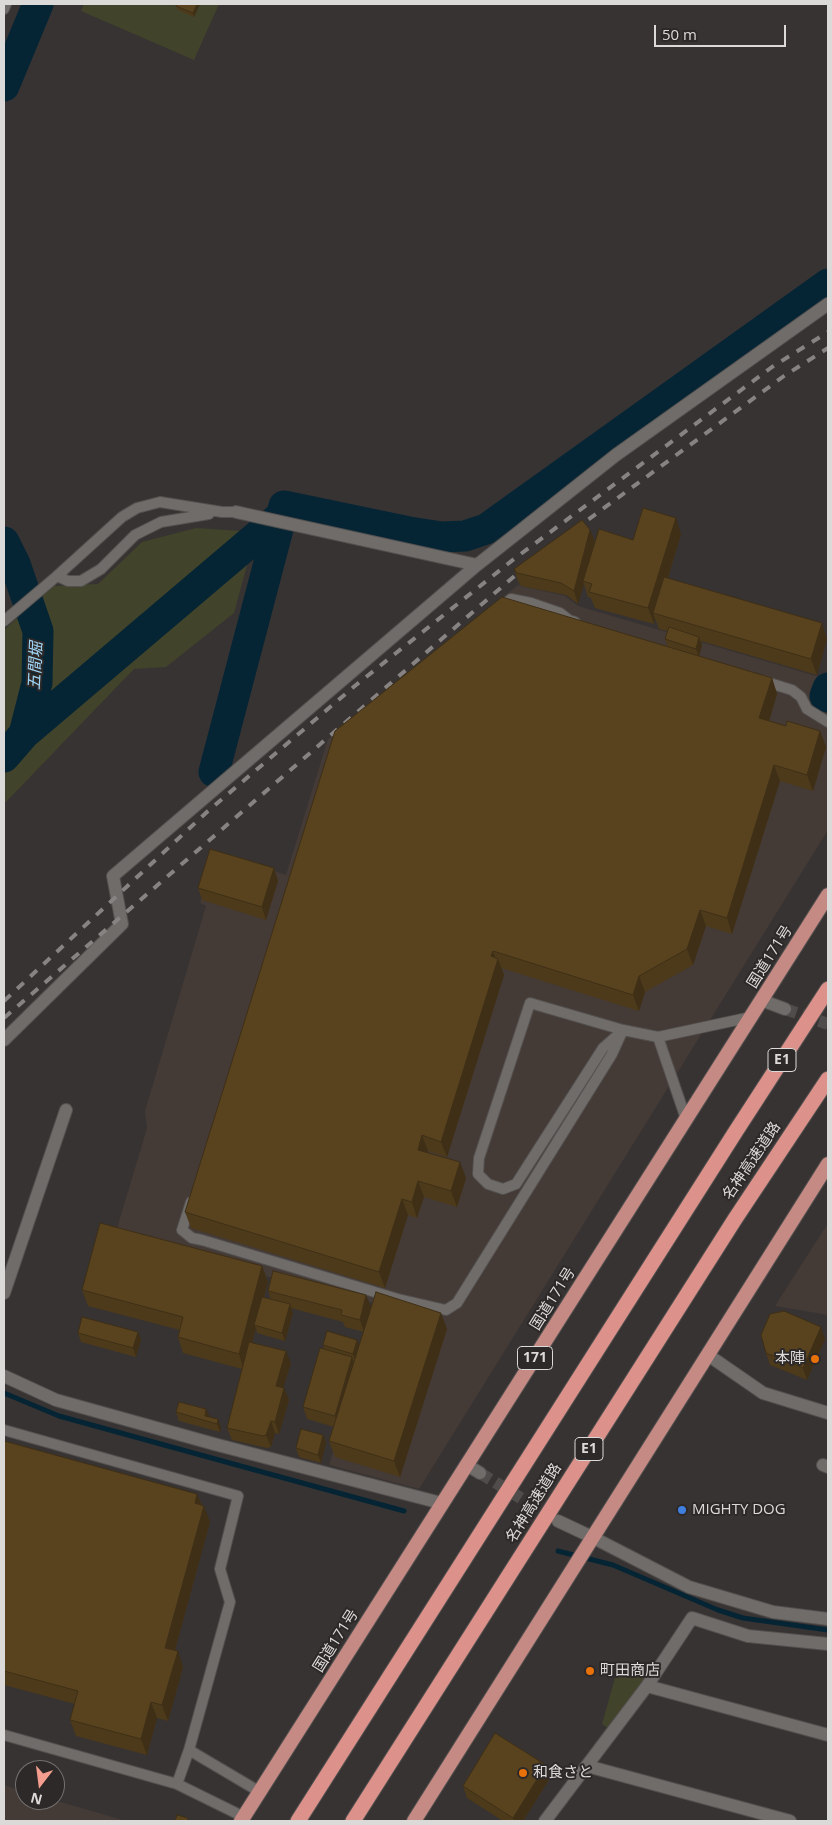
<!DOCTYPE html>
<meta charset="utf-8">
<style>
body{margin:0}
#map{position:relative;width:832px;height:1825px;overflow:hidden;background:#373332;font-family:"Open Sans",sans-serif}
canvas{display:block}
.frame{position:absolute;inset:0;border:5px solid #dcdad9;pointer-events:none}
.north{position:absolute;left:15px;top:1760px;width:50px;height:50px;box-sizing:border-box;background:#2d2928;border:1px solid #73706f;border-radius:50%;rotate:195deg;font-size:14px;font-weight:700;line-height:20px;text-align:center;color:#dcdad9}
.north::after{content:'';display:block;margin:auto;width:18px;height:22px;background:#f59d8f;clip-path:polygon(50% 0,100% 100%,50% 72%,0 100%)}
.scale{position:absolute;left:654px;top:25px;width:132px;height:22px;box-sizing:border-box;border:2px solid #dcdad9;border-top:0;padding-left:6px;font-size:15px;line-height:18px;white-space:nowrap;color:#dcdad9;-webkit-text-stroke:4px #2d2928;paint-order:stroke}
</style>
<div id="map">
<canvas width="832" height="1825"></canvas>
<div class="frame"></div>
<div class="north">N</div>
<div class="scale">50 m</div>
</div>
<script>
const ctx = document.querySelector('canvas').getContext('2d');
ctx.lineJoin = 'round';
function fillPath(path, color) { ctx.fillStyle = color; ctx.fill(path, 'evenodd'); }
const toPath = rows => new Path2D(rows.map(r => 'M' + r).join(''));
function strokePath(path, color, width, dash) { ctx.strokeStyle = color; ctx.lineWidth = width; ctx.lineCap = dash ? 'butt' : 'round'; ctx.setLineDash(dash || []); ctx.stroke(path); }
function drawText(font, color, halo, rows, align = 'center') {
  ctx.font = font + ' "Open Sans","Noto Sans JP",sans-serif'; ctx.lineWidth = 4; ctx.setLineDash([]); ctx.textBaseline = 'middle'; ctx.strokeStyle = halo; ctx.fillStyle = color; for (const [text, x, y, turn = 0] of rows) {
    ctx.save(); ctx.translate(x, y); ctx.rotate((+turn || 0) * Math.PI / 180); ctx.textAlign = isNaN(turn) ? turn : align; if (halo) ctx.strokeText(text, 0, 0); ctx.fillText(text, 0, 0); ctx.restore();
  }
}
fillPath(toPath([
 [518,585,565,596,578,606,826,679,818,703,828,709,828,830,419,1489,329,1465,377,1304,114,1238,147,1128,145,1111,206,906,200,903,211,857,217,851,286,875,328,739],
 [828,1223,828,1315,775,1306],
 [4,1785,25,1792,25,1800,54,1800,126,1821,4,1821]
]), '#443a36');
fillPath(toPath([
 [84,4,219,4,194,60,81,11],
 [196,528,256,532,234,613,166,667,134,669,4,804,4,630,53,586,98,584,142,542],
 [617,1671,645,1678,609,1729,602,1724]
]), '#41432a');
strokePath(toPath([
 [4,1393,59,1416,404,1511],
 [558,1551,613,1565,718,1610,743,1618,828,1630]
]), '#052535', 5);
strokePath(toPath([
 [4,86,38,4],
 [4,542,15,564,38,631,37,683,24,734,4,757],
 [828,688,825,696,828,697],
 [24,734,282,515],
 [214,772,284,506,409,532,442,537,465,536,486,529,828,284]
]), '#052535', 31);
strokePath(toPath([
 [785,1009,828,1024],
 [480,1473,555,1519]
]), '#504c4b', 12, [12, 6]);
const service = toPath([
 [4,9,6,4],
 [57,576,68,581,81,581,101,569,135,535,161,522,209,514],
 [500,609,511,599,531,603,560,613,569,620,575,622],
 [4,621,57,576,122,517,137,508,160,502,222,512,236,512],
 [763,681,792,690,801,697,807,709,828,722],
 [620,1033,603,1048,516,1184,503,1189,488,1184,478,1174,479,1158,530,1003,623,1030,658,1037,686,1119],
 [658,1037,751,1017],
 [191,1202,182,1230,192,1238,202,1240,398,1299,446,1310,457,1303,612,1054,623,1030],
 [4,1430,238,1496,220,1569,230,1602,189,1750,260,1792],
 [4,1735,177,1784,244,1817],
 [177,1784,189,1750]
]);
const minor = toPath([
 [236,512,477,565,616,455,828,304],
 [761,1000,785,1009],
 [4,1040,122,924,113,876,477,565],
 [4,1293,66,1110],
 [708,1355,763,1393,828,1413],
 [4,1376,56,1400,214,1444,441,1503],
 [467,1465,480,1473],
 [823,1465,828,1467],
 [558,1521,592,1537,689,1587,773,1612,828,1619],
 [647,1686,828,1735],
 [587,1766,790,1821],
 [545,1821,647,1686,692,1618,748,1636,828,1644]
]);
const trunk = toPath([
 [241,1821,828,895],
 [414,1821,828,1164]
]);
const motorway = toPath([
 [298,1821,736,1131,828,989],
 [353,1821,735,1219,828,1079]
]);
strokePath(service, '#53504f', 12);
strokePath(minor, '#53504f', 14);
strokePath(trunk, '#53504f', 16);
strokePath(motorway, '#53504f', 17);
strokePath(service, '#6f6c6a', 10);
strokePath(minor, '#6f6c6a', 12);
strokePath(trunk, '#c68a84', 14);
strokePath(motorway, '#dc928b', 15);
strokePath(toPath([
 [574,530,784,376,828,348],
 [4,1001,208,811,356,685,514,559,772,367,828,332],
 [4,1018,526,566]
]), '#868382', 4, [9, 9]);
fillPath(toPath([
 [177,4,200,4,194,17,178,10,176,6],
 [681,534,668,578,827,639,817,675,701,641,702,645,699,656,772,678,777,694,769,721,786,726,820,731,826,747,813,791,780,781,732,934,706,926,693,965,645,992,639,1011,501,968,504,975,447,1157,428,1151,428,1152,466,1178,457,1207,424,1197,417,1218,408,1215,385,1288,191,1228,185,1212,668,647,665,639,667,631,659,629,655,618,654,624,595,608,591,598,588,597,584,584,578,604,566,595,521,586,518,581,514,569,595,542,633,540],
 [274,868,278,881,266,920,202,900,198,888],
 [262,1266,268,1282,264,1297,271,1299,268,1291,371,1307,366,1324,447,1329,400,1477,335,1457,329,1441,334,1427,307,1419,303,1407,324,1349,323,1345,357,1340,359,1346,364,1332,345,1327,343,1322,291,1308,293,1313,285,1341,257,1333,256,1328,252,1343,291,1363,283,1388,284,1388,289,1400,279,1434,275,1433,271,1447,267,1448,232,1440,227,1428,242,1369,183,1353,178,1337,180,1330,88,1306,82,1290],
 [138,1332,141,1340,136,1357,81,1342,78,1333],
 [825,1339,807,1380,770,1365,766,1353],
 [176,1412,209,1417,221,1427,220,1432,179,1421],
 [323,1435,326,1443,321,1463,299,1457,296,1448],
 [4,1441,197,1494,202,1505,210,1522,175,1650,183,1667,168,1721,157,1718,147,1755,76,1736,70,1720,75,1704,4,1685],
 [550,1778,523,1821,503,1821,467,1798,463,1786]
]), '#4d3a1b');
fillPath(toPath([
 [197,4,200,4,194,17,193,13],
 [676,518,681,534,657,614,653,613,655,618,654,624,648,608],
 [590,530,595,542,583,581,584,584,578,604,574,591],
 [822,623,827,639,817,675,811,659],
 [699,637,702,645,699,657,696,649],
 [772,678,777,694,765,734,759,718],
 [820,731,826,747,813,791,807,775],
 [774,765,780,781,732,934,727,918],
 [274,868,278,881,266,920,262,907],
 [700,910,706,926,693,965,687,949],
 [493,951,497,963,498,959,504,975,447,1157,441,1142],
 [639,976,645,992,639,1011,633,995],
 [422,1135,428,1151,424,1166,418,1150],
 [460,1162,466,1178,457,1207,451,1191],
 [418,1181,424,1197,417,1218,412,1202],
 [402,1199,408,1215,385,1288,379,1272],
 [262,1266,268,1282,256,1325,254,1325,256,1328,244,1370,239,1354],
 [366,1295,371,1307,364,1332,360,1320],
 [290,1304,293,1313,285,1341,282,1333],
 [441,1313,447,1329,400,1477,394,1461],
 [821,1327,825,1339,807,1380,803,1368],
 [138,1332,141,1340,136,1357,133,1348],
 [357,1340,360,1349,356,1362,353,1354],
 [286,1351,291,1363,280,1398,276,1386],
 [352,1357,356,1369,339,1429,335,1416],
 [284,1388,289,1400,279,1434,275,1422],
 [206,1409,210,1417,205,1416],
 [218,1419,221,1427,220,1432,217,1424],
 [271,1421,275,1433,271,1447,266,1435],
 [323,1435,326,1443,321,1463,318,1455],
 [197,1494,203,1509,204,1506,210,1522,171,1664,165,1648],
 [178,1651,183,1667,168,1721,162,1705],
 [151,1702,157,1718,147,1755,141,1739],
 [546,1765,550,1778,523,1821,514,1821,513,1818]
]), '#3e2f16');
const building = toPath([
 [177,4,197,4,193,13,176,6,177,4],
 [643,508,676,518,648,608,589,592,592,584,583,581,599,529,633,540,643,508],
 [582,520,590,530,574,591,561,583,517,573,514,569,582,520],
 [664,577,822,623,811,659,653,613,664,577],
 [502,597,772,678,759,718,786,726,787,721,820,731,807,775,774,765,727,918,700,910,687,949,639,976,633,995,493,951,491,956,498,959,441,1142,422,1135,418,1150,460,1162,451,1191,418,1181,412,1202,402,1199,379,1272,185,1212,335,731,502,597],
 [669,627,699,637,696,649,665,639,669,627],
 [210,849,274,868,262,907,198,888,210,849],
 [100,1223,262,1266,239,1354,178,1337,183,1317,82,1290,100,1223],
 [273,1271,366,1295,360,1320,341,1315,342,1310,268,1291,273,1271],
 [376,1292,441,1313,394,1461,329,1441,376,1292],
 [262,1297,290,1304,282,1333,254,1325,262,1297],
 [784,1311,821,1327,803,1368,766,1353,761,1335,770,1314,784,1311],
 [82,1317,138,1332,133,1348,78,1333,82,1317],
 [327,1331,357,1340,353,1354,323,1345,327,1331],
 [249,1342,286,1351,276,1386,284,1388,275,1422,271,1421,266,1435,263,1436,227,1428,249,1342],
 [320,1348,352,1357,335,1416,303,1407,320,1348],
 [179,1402,206,1409,205,1416,218,1419,217,1424,176,1412,179,1402],
 [301,1429,323,1435,318,1455,296,1448,301,1429],
 [4,1441,197,1494,195,1503,204,1506,165,1648,178,1651,162,1705,151,1702,141,1739,70,1720,78,1691,4,1671,4,1441],
 [495,1733,546,1765,513,1818,463,1786,495,1733],
 [177,1815,188,1818,187,1821,175,1821,177,1815]
]);
fillPath(building, '#59431f');
strokePath(building, '#3e2f16', 1);
for (const [x, y, r, color] of [
 [815,1359,5,"#e8710a"],
 [682,1510,5,"#3f7fe0"],
 [590,1671,5,"#e8710a"],
 [523,1773,5,"#e8710a"]
]) { const dot = new Path2D(); dot.arc(x, y, r, 0, 2 * Math.PI); ctx.fillStyle = color; ctx.fill(dot); strokePath(dot, '#2d2928', 2); }
for (const [x, y, w] of [
 [782,1060,28],
 [535,1358,35],
 [589,1449,28]
]) { const box = new Path2D(); box.roundRect(x - w / 2, y - 11.5, w, 23, 4); ctx.fillStyle = '#2d2928'; ctx.fill(box); strokePath(box, '#dcdad9', 1); }
drawText('bold 14px', '#dcdad9', null, [
 ["E1",782,1060],
 ["171",535,1358],
 ["E1",589,1449]
]);
drawText('15px', '#dcdad9', '#2d2928', [
 ["国道171号",770,957,-58],
 ["名神高速道路",752,1161,-56],
 ["国道171号",553,1299,-58],
 ["名神高速道路",534,1503,-58],
 ["国道171号",336,1641,-58]
]);
drawText('15px', '#dcdad9', '#2d2928', [
 ["本陣",805,1359,"right"],
 ["MIGHTY DOG",692,1510],
 ["町田商店",600,1671],
 ["和食さと",533,1773]
], 'left');
drawText('italic 16px', '#a0d5f6', '#2d2928', [
 ["五間堀",36,666,-87]
]);
</script>
